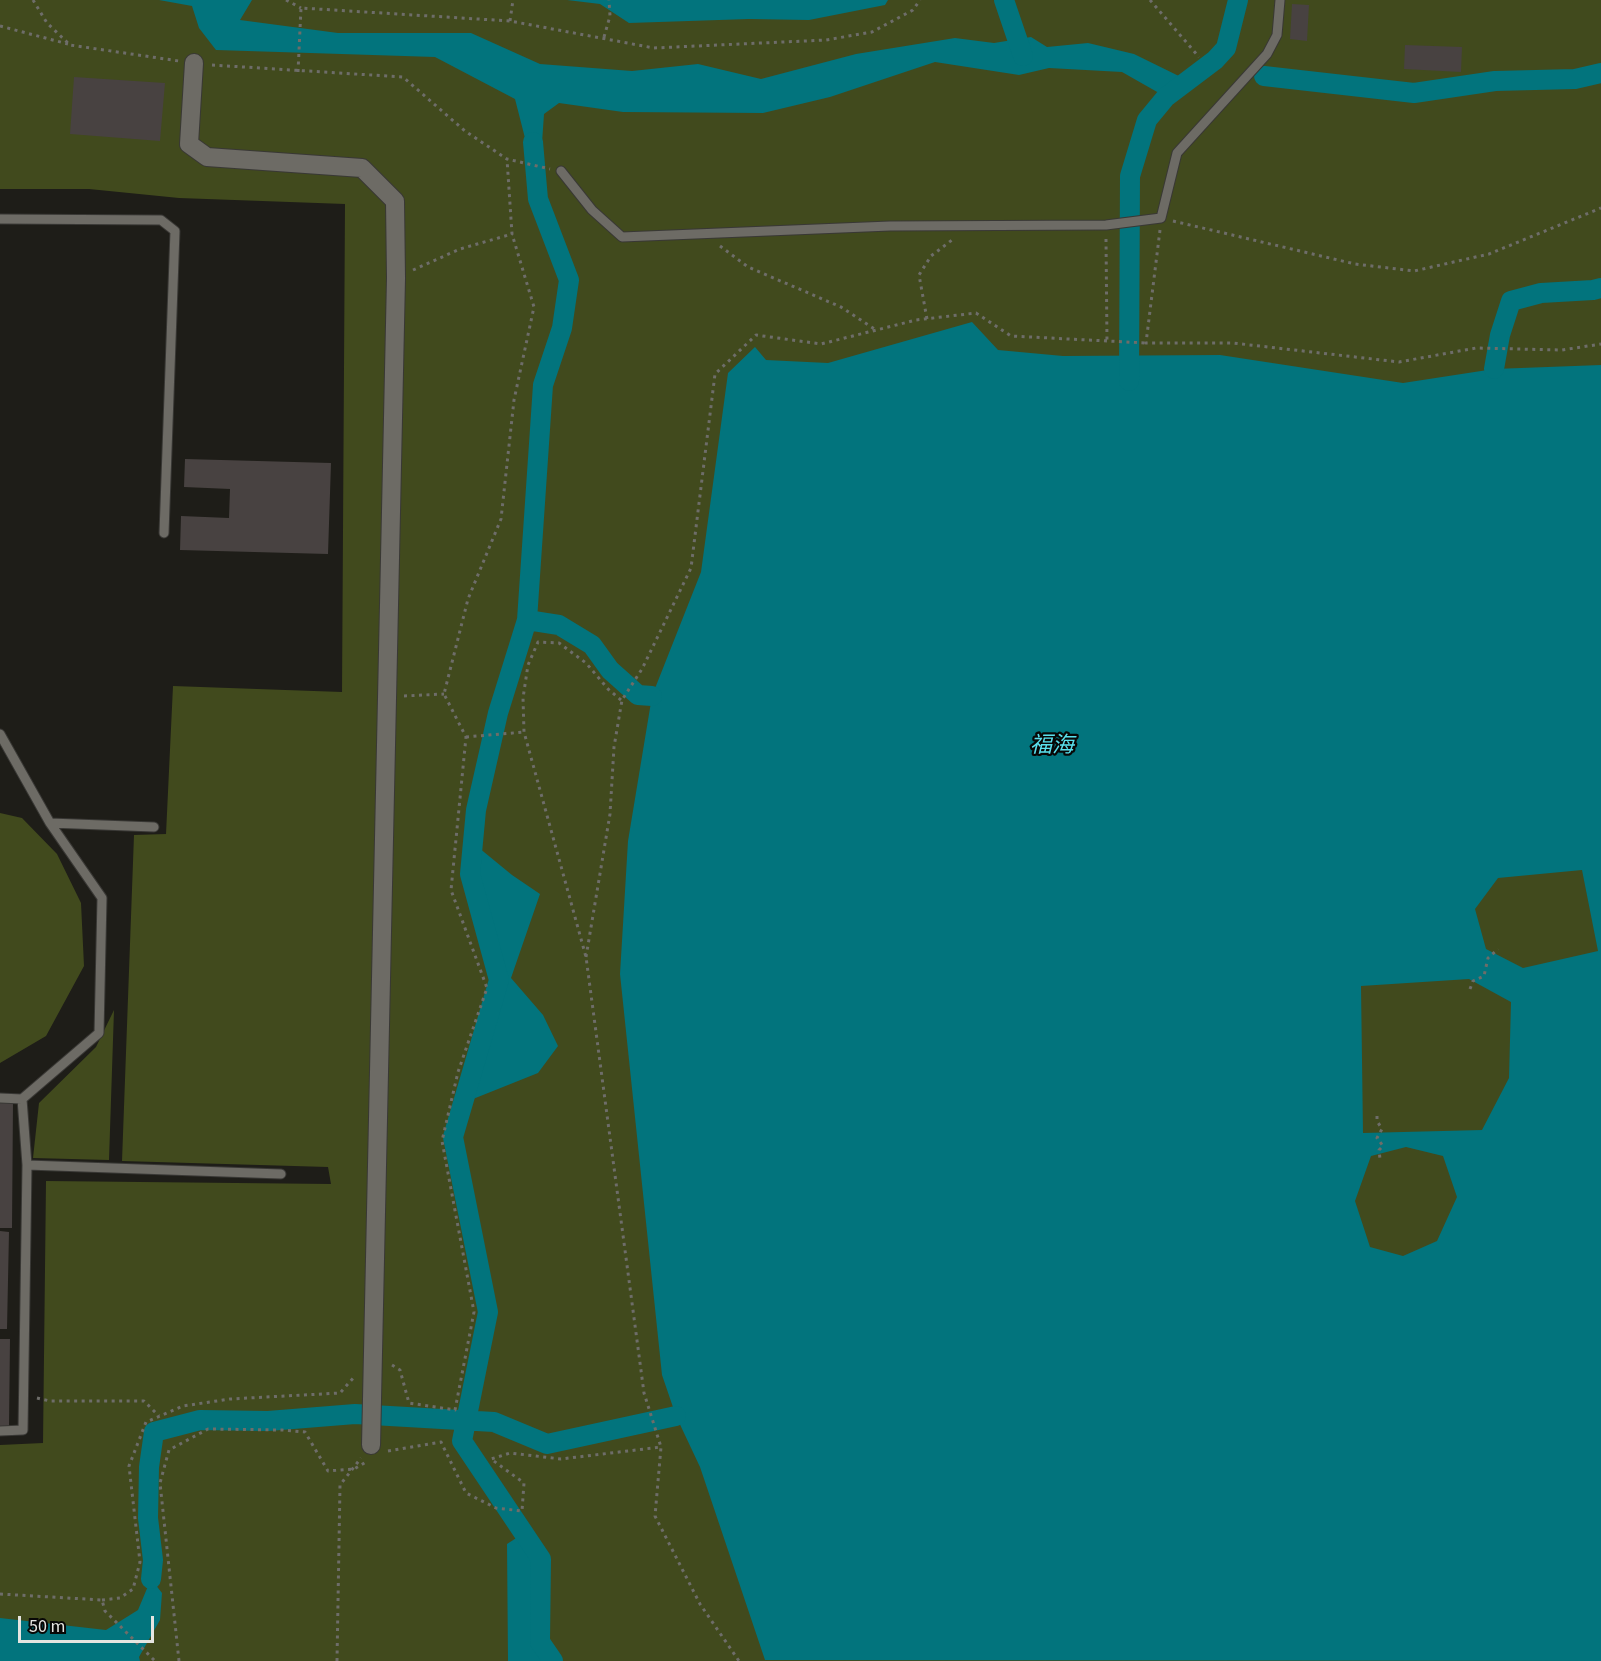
<!DOCTYPE html>
<meta charset="utf-8">
<style>
body{margin:0}
#map{position:relative;width:1601px;height:1661px;overflow:hidden;background:#1e1d18;font-family:"Source Sans 3",sans-serif}
canvas{display:block}
.scale{position:absolute;left:18px;top:1616px;width:136px;height:27px;box-sizing:border-box;border:3px solid #e5e5e1;border-top:0;padding-left:8px;font-size:18px;line-height:21px;white-space:nowrap;color:#e5e5e1;-webkit-text-stroke:4px #080706;paint-order:stroke}
</style>
<div id="map">
<canvas width="1601" height="1661"></canvas>
<div class="scale">50 m</div>
</div>
<script>
const ctx = document.querySelector('canvas').getContext('2d');
ctx.lineJoin = 'round';
function fillPath(path, color) { ctx.fillStyle = color; ctx.fill(path, 'evenodd'); }
const toPath = rows => new Path2D(rows.map(r => 'M' + r).join(''));
function strokePath(path, color, width, dash) { ctx.strokeStyle = color; ctx.lineWidth = width; ctx.lineCap = dash ? 'butt' : 'round'; ctx.setLineDash(dash || []); ctx.stroke(path); }
function drawText(font, color, halo, rows, align = 'center') {
  ctx.font = font + ' "Source Sans 3","Noto Sans SC",sans-serif'; ctx.lineWidth = 4.5; ctx.setLineDash([]); ctx.textBaseline = 'middle'; ctx.strokeStyle = halo; ctx.fillStyle = color; for (const [text, x, y, turn = 0] of rows) {
    ctx.save(); ctx.translate(x, y); ctx.rotate((+turn || 0) * Math.PI / 180); ctx.textAlign = isNaN(turn) ? turn : align; if (halo) ctx.strokeText(text, 0, 0); ctx.fillText(text, 0, 0); ctx.restore();
  }
}
fillPath(toPath([
 [0,0,1601,0,1601,1661,0,1661,0,1445,43,1443,46,1181,331,1184,328,1167,122,1161,134,835,166,834,173,686,342,692,345,204,179,198,89,189,0,189],
 [0,813,22,818,57,854,81,903,84,966,46,1036,0,1063],
 [114,1010,109,1160,33,1158,39,1103,96,1047]
]), '#414a1d');
fillPath(toPath([
 [159,0,252,0,240,20,338,33,471,33,540,64,632,71,698,64,761,79,856,54,955,38,994,43,1031,37,1047,47,1088,43,1134,54,1189,81,1166,97,1122,72,1049,68,1019,75,935,62,830,97,763,113,623,112,559,103,544,114,542,143,526,142,515,99,435,57,216,50,199,28,192,6],
 [567,0,888,0,885,5,809,20,749,19,629,23,600,4],
 [972,322,998,350,1063,356,1220,355,1403,383,1494,369,1601,365,1601,1661,765,1660,700,1467,676,1416,662,1375,620,974,628,841,652,696,701,572,728,373,755,347,766,360,828,363],
 [1582,870,1598,951,1523,968,1486,949,1475,909,1498,878],
 [1469,979,1511,1002,1509,1078,1482,1130,1363,1133,1361,986],
 [1406,1147,1443,1156,1457,1197,1437,1241,1403,1256,1370,1247,1355,1201,1371,1156],
 [473,843,512,875,540,894,511,978,543,1015,558,1046,538,1073,473,1099,465,1096,499,980,470,874],
 [524,1533,541,1559,540,1642,553,1661,508,1661,507,1544],
 [151,1579,162,1593,160,1620,139,1657,140,1661,0,1661,0,1618,106,1630,138,1610]
]), '#02747d');
strokePath(toPath([
 [1004,0,1023,56],
 [1264,76,1414,93,1495,81,1575,79,1601,73],
 [533,142,538,199,569,280,562,328,543,385,527,620,498,713,476,810,470,874,499,980,453,1137,488,1312,462,1441,541,1559,540,1642,553,1661],
 [1494,369,1500,335,1511,301,1541,293,1593,290,1601,288],
 [1129,381,1130,176,1147,120,1166,97,1215,60,1226,48,1238,0],
 [527,620,559,625,592,645,610,670,638,695,652,696],
 [151,1579,153,1560,148,1518,149,1467,154,1432,200,1420,268,1421,355,1414,494,1422,547,1444,676,1416]
]), '#02747d', 20);
fillPath(toPath([
 [1292,4,1309,5,1307,41,1290,39],
 [1405,45,1462,47,1461,72,1404,69],
 [74,77,165,83,160,141,70,134],
 [185,459,331,463,328,554,180,550,181,516,229,518,230,489,184,487],
 [0,1102,13,1102,12,1228,0,1228],
 [0,1231,9,1232,7,1329,0,1329],
 [0,1339,10,1339,9,1427,0,1427]
]), '#484241');
const lane = toPath([
 [561,171,592,210,622,237,890,226,1106,225,1161,218,1177,153,1267,54,1277,35,1280,0],
 [0,219,161,220,175,231,164,533],
 [0,734,50,823,102,898,99,1033,22,1099,0,1098],
 [50,823,154,827],
 [22,1099,27,1165,281,1174],
 [0,1431,23,1430,27,1165]
]);
const street = toPath([
 [194,63,189,144,207,157,362,168,395,201,396,278,371,1445]
]);
strokePath(lane, '#393835', 11);
strokePath(street, '#393835', 20);
strokePath(toPath([
 [33,0,47,23,70,45,179,61],
 [286,0,301,8],
 [1150,0,1199,57],
 [510,21,513,0],
 [0,26,68,44],
 [604,37,610,16,609,0],
 [212,65,403,77,465,131,507,159,550,169],
 [298,72,301,8,510,21,654,48,826,40,872,32,913,10,920,0],
 [1173,221,1355,264,1414,271,1489,254,1601,208],
 [1160,230,1146,343,1233,343,1399,362,1476,348,1562,350,1601,344],
 [1106,239,1107,342],
 [720,246,748,267,841,307,876,330],
 [413,270,460,249,512,234,507,159],
 [927,319,919,275,931,256,952,240],
 [404,696,444,694],
 [621,700,608,689,586,663,559,643,538,642,528,665,523,698,524,732,586,957,644,1393,661,1447],
 [466,737,524,732],
 [586,957,610,814,614,747,622,700,642,669,691,568,715,374,756,335,821,344,916,320,976,313,1011,336,1146,343],
 [1470,989,1473,981,1484,976,1488,958,1498,949],
 [1377,1116,1377,1121,1382,1129,1377,1138,1383,1146,1379,1150,1380,1159],
 [392,1365,400,1370,409,1403,455,1410,474,1312,442,1141,458,1072,487,988,451,890,466,737,444,694,468,599,501,519,514,400,534,307,512,234],
 [37,1398,50,1401,144,1401,159,1416],
 [388,1451,441,1442,466,1493,496,1508,522,1511,524,1483,491,1459,510,1453,561,1459,661,1447,655,1516,700,1604,739,1661],
 [0,1594,102,1600,105,1611,155,1661],
 [102,1600,120,1598,133,1589,140,1562,129,1466,146,1422,183,1406,230,1399,340,1393,355,1376],
 [179,1661,160,1483,169,1450,208,1429,282,1430,305,1432,328,1471,354,1469,366,1462],
 [337,1661,340,1485,361,1458]
]), '#6e6d69', 3, [3, 4.5]);
strokePath(lane, '#6d6b65', 9);
strokePath(street, '#6d6b65', 18);
drawText('italic 22px', '#5ae0ed', '#080706', [
 ["福海",1052,747]
]);
</script>
